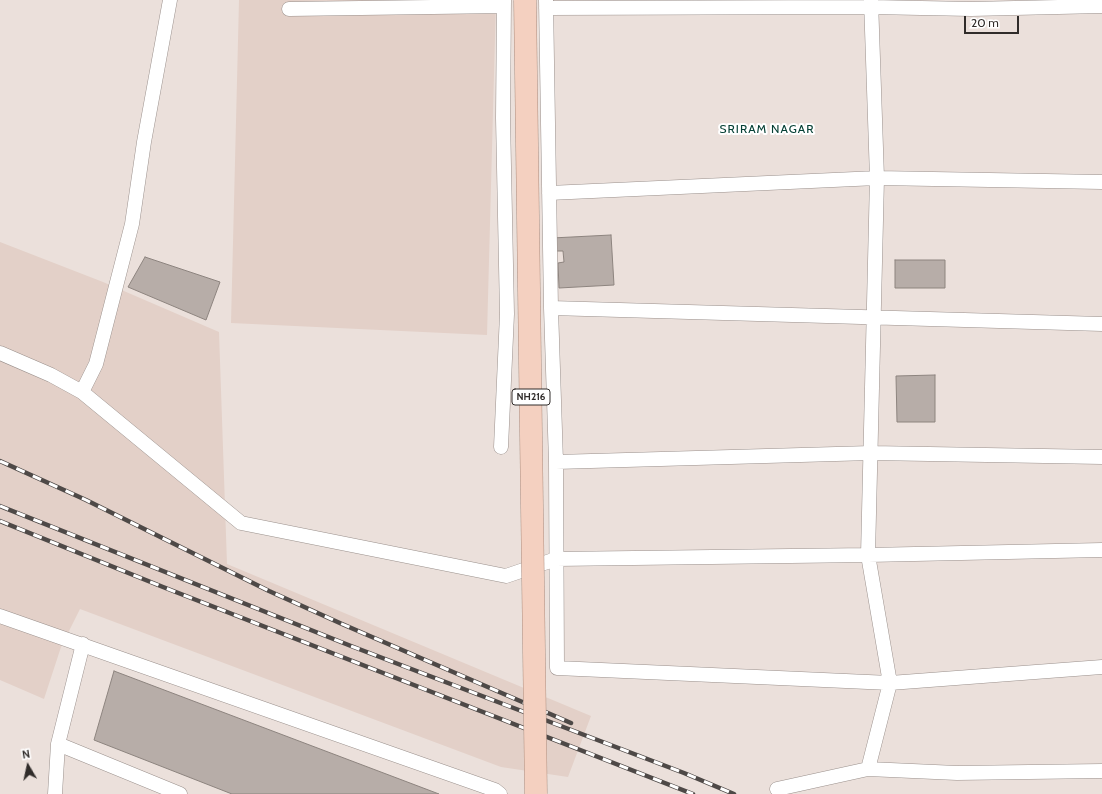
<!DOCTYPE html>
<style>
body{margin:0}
#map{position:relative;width:1102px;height:794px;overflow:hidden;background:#ebe0db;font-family:Cabin,sans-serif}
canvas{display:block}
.north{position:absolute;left:8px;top:746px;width:40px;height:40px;-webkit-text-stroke:3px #fff;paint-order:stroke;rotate:351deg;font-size:11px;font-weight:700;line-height:16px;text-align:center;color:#302c2a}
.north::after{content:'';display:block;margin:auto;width:14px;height:18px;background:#302c2a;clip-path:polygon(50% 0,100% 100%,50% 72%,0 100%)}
.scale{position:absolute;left:964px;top:16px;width:55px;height:18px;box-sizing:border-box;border:2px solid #302c2a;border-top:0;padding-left:5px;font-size:12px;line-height:14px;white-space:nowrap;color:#302c2a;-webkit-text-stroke:3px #fff;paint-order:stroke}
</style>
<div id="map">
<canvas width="1102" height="794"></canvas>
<div class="north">N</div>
<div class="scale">20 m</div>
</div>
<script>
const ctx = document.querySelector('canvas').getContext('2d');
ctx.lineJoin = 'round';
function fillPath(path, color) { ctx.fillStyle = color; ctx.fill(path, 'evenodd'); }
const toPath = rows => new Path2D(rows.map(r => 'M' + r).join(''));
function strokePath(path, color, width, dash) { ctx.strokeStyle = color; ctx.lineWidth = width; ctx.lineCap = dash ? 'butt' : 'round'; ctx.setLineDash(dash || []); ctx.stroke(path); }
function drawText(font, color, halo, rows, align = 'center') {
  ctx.font = font + ' Cabin,sans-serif'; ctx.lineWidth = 4; ctx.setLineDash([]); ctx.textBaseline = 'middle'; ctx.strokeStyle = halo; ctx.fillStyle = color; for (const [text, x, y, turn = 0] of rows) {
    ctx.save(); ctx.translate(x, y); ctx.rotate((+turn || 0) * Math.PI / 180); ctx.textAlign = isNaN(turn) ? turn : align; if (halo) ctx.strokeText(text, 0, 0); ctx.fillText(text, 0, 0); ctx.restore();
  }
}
fillPath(toPath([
 [239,0,496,0,487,335,231,323],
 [0,242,103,282,219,332,227,564,591,716,568,777,501,767,80,609,61,647,44,699,0,680]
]), '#e3d0c8');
const building = toPath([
 [611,235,614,285,559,288,558,263,564,262,563,251,552,251,552,238,611,235],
 [145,257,220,282,206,320,128,287,145,257],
 [895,260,945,260,945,288,895,288,895,260],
 [935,375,935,422,897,422,896,376,935,375],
 [114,671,439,794,232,794,94,740,114,671]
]);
fillPath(building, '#b7ada8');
strokePath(building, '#8d847f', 1);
const minor = toPath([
 [546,0,551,308,556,462,557,668,890,683,1102,667],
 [546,8,871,7,971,9,1102,6],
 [289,9,504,6],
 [549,193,877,178,1102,182],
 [551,308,1102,324],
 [0,353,51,375,82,392,241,523,506,576,556,559,868,555,877,178,871,0],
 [82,392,96,364,132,224,144,142,170,0],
 [501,447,507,314,503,118,504,0],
 [556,462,871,453,1102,457],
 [0,616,495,790,500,794],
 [58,744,180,794],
 [868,769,890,683,868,555,1102,550],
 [777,789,868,769,957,773,1102,771],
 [55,794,58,744,83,644]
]);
strokePath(minor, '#9a908c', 15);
strokePath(minor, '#fff', 14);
const rail = toPath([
 [0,461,86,500,269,591,342,624,571,723],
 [0,506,351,646,684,773,734,794],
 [0,521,163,587,693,794]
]);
strokePath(rail, '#4e4947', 4.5);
strokePath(rail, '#fff', 3, [9]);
const trunkBridge = toPath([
 [525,0,536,794]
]);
strokePath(trunkBridge, '#ad8f81', 23, []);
strokePath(trunkBridge, '#f4d0c0', 22);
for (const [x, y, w] of [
 [531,397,38]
]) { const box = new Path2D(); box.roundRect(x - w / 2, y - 8, w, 16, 3); ctx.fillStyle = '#fff'; ctx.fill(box); strokePath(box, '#302c2a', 1); }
drawText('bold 10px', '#302c2a', null, [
 ["NH216",531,397]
]);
ctx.letterSpacing = '1px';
drawText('12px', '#054035', '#fff', [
 ["SRIRAM NAGAR",767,129]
]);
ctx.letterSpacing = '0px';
</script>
